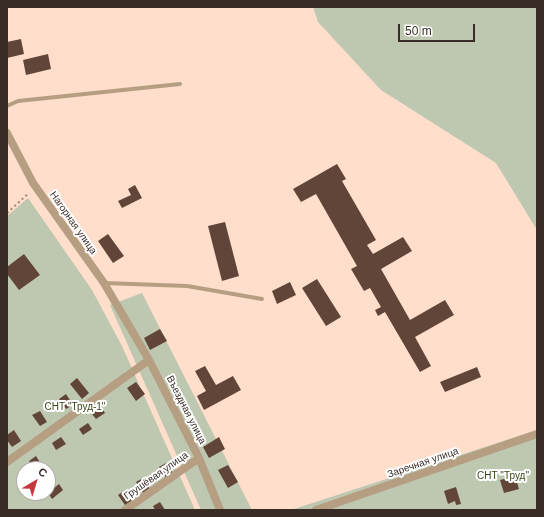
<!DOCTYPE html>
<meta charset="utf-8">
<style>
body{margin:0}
#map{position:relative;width:544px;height:517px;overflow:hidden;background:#ffdecc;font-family:Arial,sans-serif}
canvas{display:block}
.frame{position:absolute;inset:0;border:8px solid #392c26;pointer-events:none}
.north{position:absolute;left:16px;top:461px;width:40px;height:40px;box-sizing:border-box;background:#fff;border:1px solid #b0aba8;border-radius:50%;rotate:38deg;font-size:11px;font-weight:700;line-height:16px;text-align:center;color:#392c26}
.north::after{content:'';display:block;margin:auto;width:14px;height:18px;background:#c5363d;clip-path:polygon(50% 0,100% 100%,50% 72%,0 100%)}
.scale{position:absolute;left:398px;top:24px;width:77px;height:18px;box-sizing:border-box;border:2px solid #392c26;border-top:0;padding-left:5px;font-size:12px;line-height:14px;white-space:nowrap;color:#392c26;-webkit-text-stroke:3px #fff;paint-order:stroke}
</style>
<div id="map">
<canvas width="544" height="517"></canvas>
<div class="frame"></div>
<div class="north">С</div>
<div class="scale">50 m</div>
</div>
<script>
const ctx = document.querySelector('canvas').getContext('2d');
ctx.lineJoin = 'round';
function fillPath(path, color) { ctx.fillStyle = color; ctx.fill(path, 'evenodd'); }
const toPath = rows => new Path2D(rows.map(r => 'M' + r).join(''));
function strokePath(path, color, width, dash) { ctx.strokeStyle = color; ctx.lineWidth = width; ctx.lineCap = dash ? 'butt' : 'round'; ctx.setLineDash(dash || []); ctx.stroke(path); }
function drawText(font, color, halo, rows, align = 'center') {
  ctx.font = font + ' Arial,sans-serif'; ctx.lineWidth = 4; ctx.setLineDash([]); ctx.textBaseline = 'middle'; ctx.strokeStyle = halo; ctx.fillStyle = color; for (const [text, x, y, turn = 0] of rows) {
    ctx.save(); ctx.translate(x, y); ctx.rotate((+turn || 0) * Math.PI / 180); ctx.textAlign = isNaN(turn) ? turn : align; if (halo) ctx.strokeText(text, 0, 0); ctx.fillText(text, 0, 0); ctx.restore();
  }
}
fillPath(toPath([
 [313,7,537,7,537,230,496,163,381,90,318,22],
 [28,198,92,290,122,346,195,510,7,510,7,216],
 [24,469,48,469,48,493,24,493],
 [142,293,252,510,201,510,110,305],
 [537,430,537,510,291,510]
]), '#bec7b0');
fillPath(toPath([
 [21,39,24,54,7,58,7,42],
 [48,54,51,69,26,75,23,60],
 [337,164,346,179,342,181,376,240,367,245,373,254,403,237,412,251,381,269,410,320,445,300,454,315,415,337,431,366,420,372,385,312,378,316,375,310,381,307,370,288,364,291,351,269,357,266,316,194,301,202,293,189],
 [135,185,142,198,122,208,118,201,131,195,128,189],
 [225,222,239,276,222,281,208,226],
 [108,234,124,256,113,263,98,241],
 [24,254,40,275,19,290,7,274,7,267],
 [317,279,341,317,326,326,302,288],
 [290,282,296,295,277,304,272,291],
 [160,329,167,341,150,350,144,338],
 [205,366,216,385,233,376,241,390,204,410,197,396,206,391,195,371],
 [477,367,481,377,445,392,440,382],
 [77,378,89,393,82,399,70,384],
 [136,382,145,394,136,401,127,388],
 [66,394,73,405,66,409,59,399],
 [101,407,105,413,96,419,92,414],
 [40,411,47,422,40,426,32,415],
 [88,423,92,429,83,435,79,429],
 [14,430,21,441,12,447,7,440,7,435],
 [61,437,66,444,56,450,52,443],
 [219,437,225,449,209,458,203,447],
 [36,456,43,467,40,469,34,469,29,461],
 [166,463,173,473,166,478,159,467],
 [228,465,238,482,228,488,218,470],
 [515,476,519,489,504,493,500,480],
 [143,478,150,489,143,493,136,482],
 [59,484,63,490,52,499,48,493],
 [456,487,461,504,456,505,455,501,448,504,444,491],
 [125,490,132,501,125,505,118,495],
 [160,502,165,510,155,510,153,506]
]), '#614538');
strokePath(toPath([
 [7,213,29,193]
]), '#9f887c', 2, [2, 3]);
strokePath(toPath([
 [7,106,18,101,180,84],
 [104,283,187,286,262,299]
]), '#b59e82', 4);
strokePath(toPath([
 [7,133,33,183,104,283,149,360,199,458,220,510],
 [7,462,149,360],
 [125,510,199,458],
 [316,510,537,434]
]), '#b59e82', 8);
drawText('10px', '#392c26', '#fff', [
 ["Нагорная улица",73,223,55],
 ["Въездная улица",186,410,63],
 ["Заречная улица",423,463,-19],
 ["Грушёвая улица",156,476,-35]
]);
drawText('10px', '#394716', '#fff', [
 ["СНТ \"Труд-1\"",75,407],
 ["СНТ \"Труд\"",503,476]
]);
</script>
